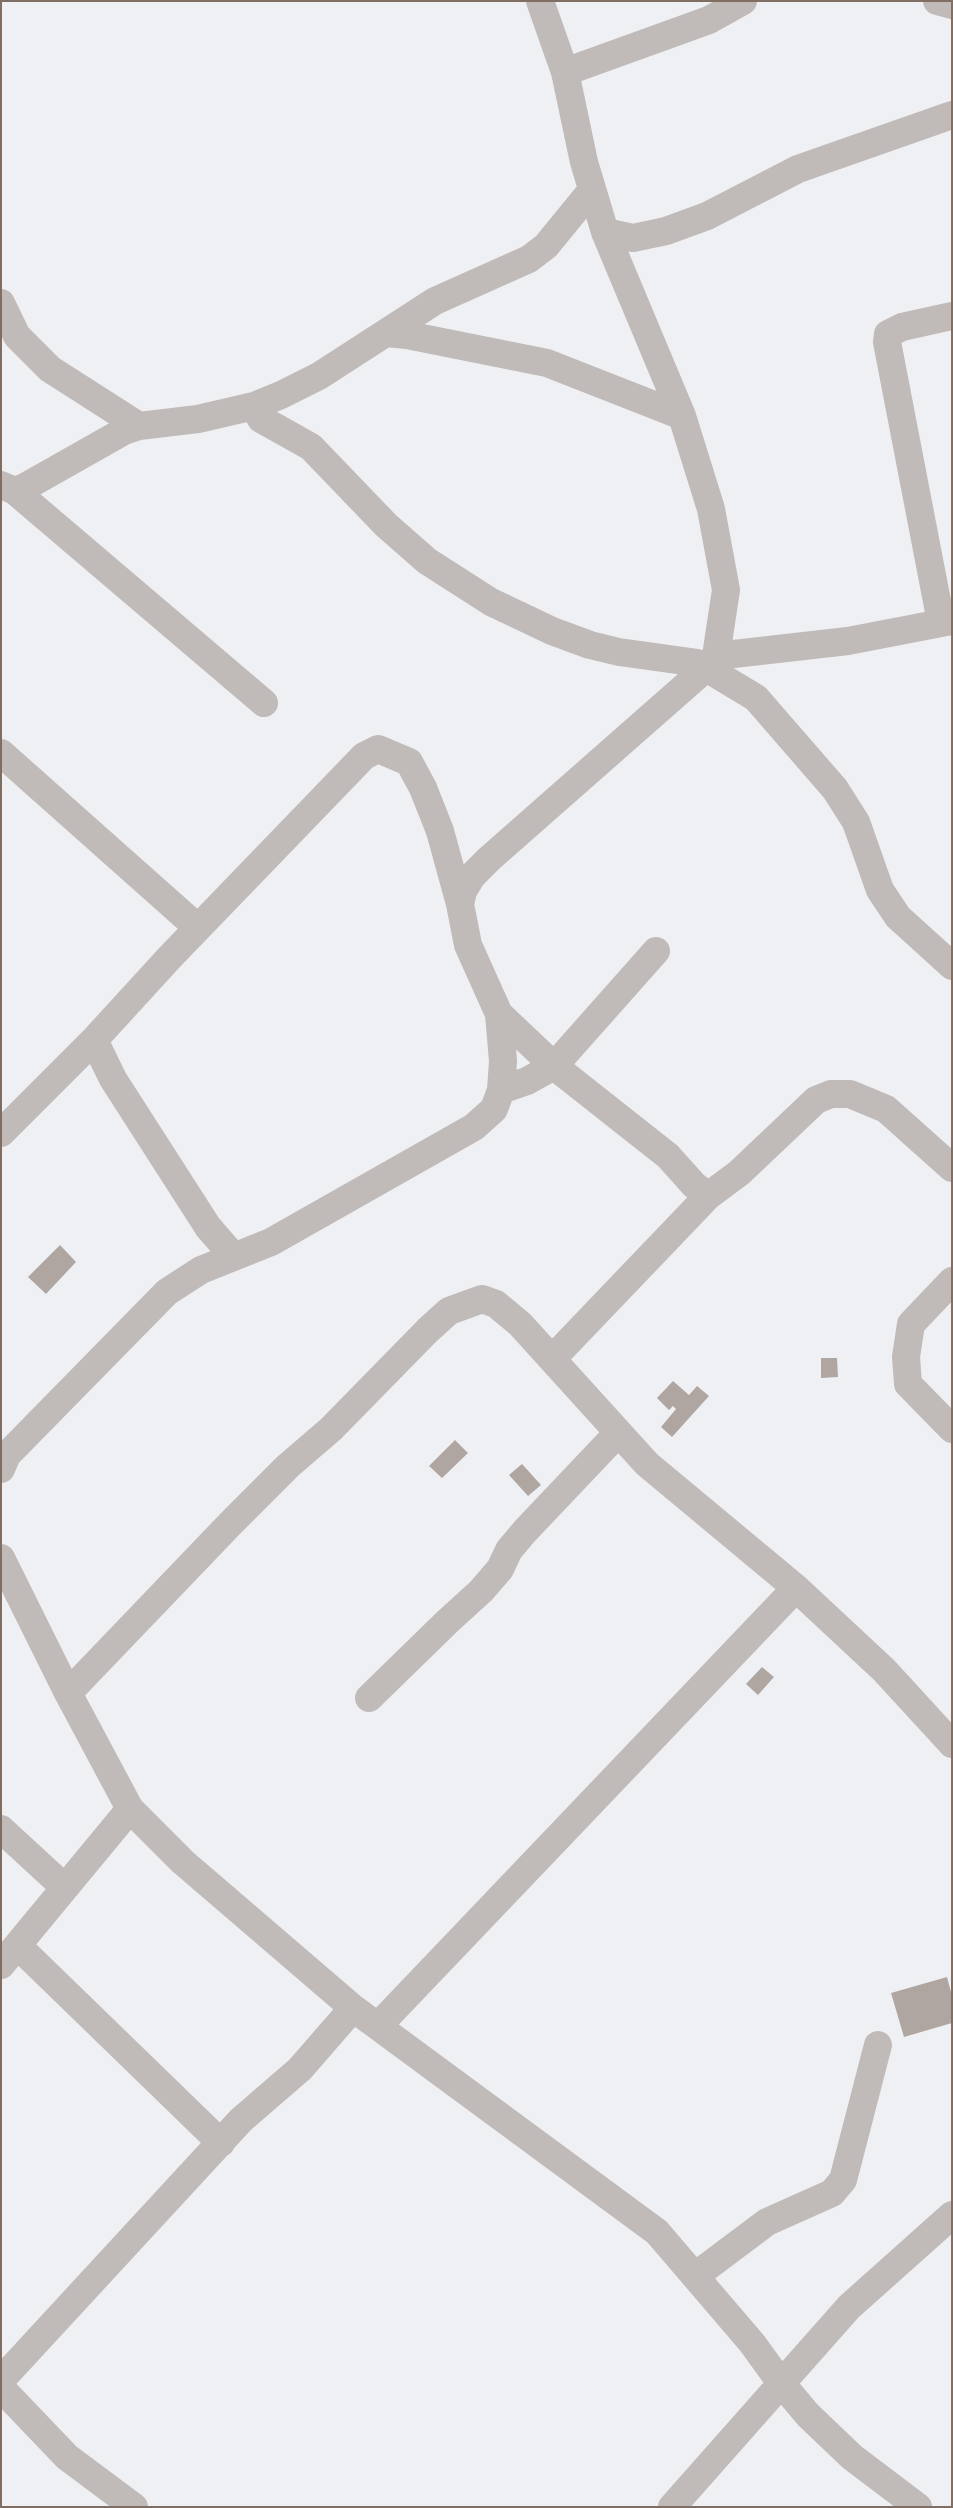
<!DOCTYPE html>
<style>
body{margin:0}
#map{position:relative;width:953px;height:2508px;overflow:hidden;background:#eff0f4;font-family:"Exo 2",sans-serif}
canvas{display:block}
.frame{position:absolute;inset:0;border:2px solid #806e63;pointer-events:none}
</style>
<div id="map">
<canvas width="953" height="2508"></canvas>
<div class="frame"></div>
</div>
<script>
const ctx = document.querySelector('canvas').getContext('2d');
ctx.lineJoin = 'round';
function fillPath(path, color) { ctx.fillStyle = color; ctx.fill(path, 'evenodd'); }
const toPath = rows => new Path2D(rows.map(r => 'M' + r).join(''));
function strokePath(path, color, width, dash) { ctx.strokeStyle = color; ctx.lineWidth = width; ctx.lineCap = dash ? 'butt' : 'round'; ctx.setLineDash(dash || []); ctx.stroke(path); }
fillPath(toPath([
 [60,1245,76,1262,46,1294,28,1277],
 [821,1358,837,1358,838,1377,821,1378],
 [673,1381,689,1395,697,1386,709,1396,672,1437,661,1427,676,1409,673,1406,669,1410,657,1398],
 [455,1440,468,1453,442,1478,429,1466],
 [522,1464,541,1485,528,1496,509,1475],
 [762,1667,774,1677,758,1695,746,1684],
 [947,1977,952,1996,952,2023,904,2037,891,1993]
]), '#afa6a1');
strokePath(toPath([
 [540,1,565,72,584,162,605,232,682,416,711,509,726,590,716,656],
 [937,1,952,5],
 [565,72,709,20,743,1],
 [605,232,633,238,666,231,707,216,798,169,952,115],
 [1,303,17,336,50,369,139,426],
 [386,333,407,335,547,363,682,416],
 [254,406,261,419,311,447,386,525,427,561,491,602,552,631,590,645,619,652,698,663,756,698,835,789,856,822,880,890,898,917,952,966],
 [1,485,15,491,25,487,124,431,139,426,198,419,254,406,281,395,319,376,435,301,529,259,546,246,591,191],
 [15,491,264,703],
 [941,622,887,342,888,334,902,327,952,316],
 [1,753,198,928],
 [499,1014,554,1066,668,1156,694,1185,708,1196],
 [94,1040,113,1079,208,1227,234,1257],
 [501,1090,527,1081,554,1066,656,951],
 [1,1133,94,1040,170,957,364,756,378,749,409,762,423,788,440,831,460,904],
 [952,1281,911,1324,906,1357,908,1384,952,1429],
 [552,1359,708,1196,739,1173,816,1100,831,1094,850,1094,886,1109,952,1168],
 [1,1469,7,1455,167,1292,201,1270,271,1242,474,1127,494,1109,501,1090,503,1061,499,1014,468,945,460,904,463,891,472,876,489,859,706,668,716,656,848,641,952,621],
 [1,1558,68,1693,130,1809,183,1862,353,2008,657,2232,752,2343,781,2383,808,2415,852,2457,918,2507],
 [68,1693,230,1524,288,1466,331,1429,428,1330,449,1311,482,1299,496,1304,520,1324,647,1464,796,1588,884,1670,952,1744],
 [369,1698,448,1621,481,1591,500,1569,509,1550,525,1531,618,1433],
 [1,1829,64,1887],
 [18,1946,221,2143],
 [1,1965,130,1809],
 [378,2026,796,1588],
 [695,2276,767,2222,832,2193,843,2180,878,2045],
 [1,2380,241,2120,300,2069,353,2008],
 [1,2388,67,2457,134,2507],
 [672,2507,849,2307,952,2215]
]), '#c0bbb8', 28);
</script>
